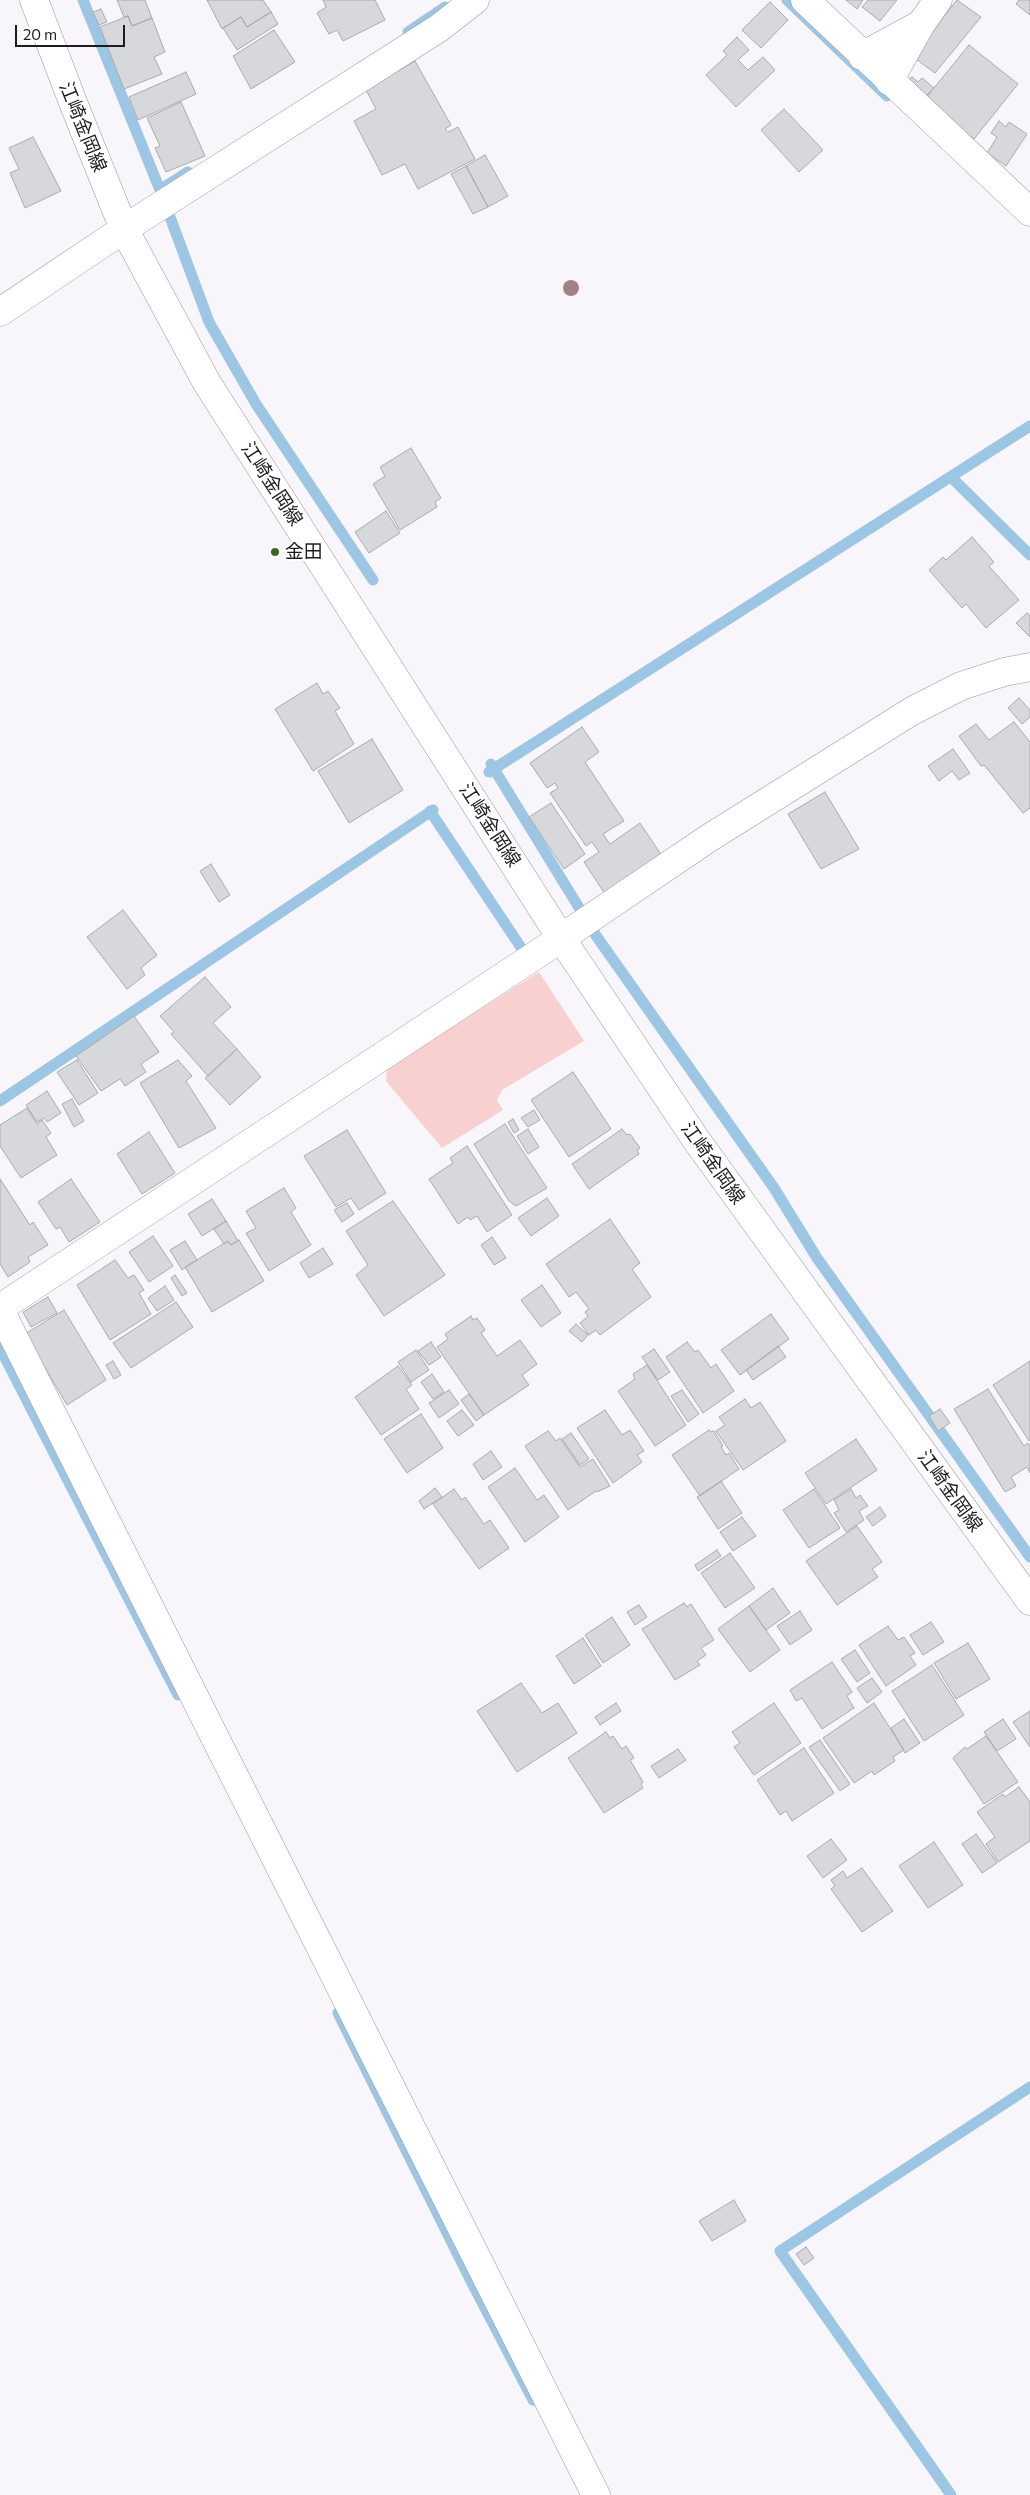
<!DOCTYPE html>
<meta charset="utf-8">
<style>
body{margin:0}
#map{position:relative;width:1030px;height:2495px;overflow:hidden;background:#f8f6fa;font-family:Commissioner,sans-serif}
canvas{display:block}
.scale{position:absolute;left:15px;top:25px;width:110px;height:22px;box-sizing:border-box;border:2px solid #1d1d1e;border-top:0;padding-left:6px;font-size:15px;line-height:18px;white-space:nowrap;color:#1d1d1e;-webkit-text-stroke:4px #fff;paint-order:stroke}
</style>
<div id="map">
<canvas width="1030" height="2495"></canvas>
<div class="scale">20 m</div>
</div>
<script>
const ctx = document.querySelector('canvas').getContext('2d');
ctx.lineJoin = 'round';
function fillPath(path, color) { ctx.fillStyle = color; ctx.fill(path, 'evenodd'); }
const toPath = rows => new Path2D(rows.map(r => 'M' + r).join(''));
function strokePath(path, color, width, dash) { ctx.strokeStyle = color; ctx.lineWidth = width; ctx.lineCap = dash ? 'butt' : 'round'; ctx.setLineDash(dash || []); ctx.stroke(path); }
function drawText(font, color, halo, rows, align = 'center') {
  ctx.font = font + ' Commissioner,"Noto Sans JP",sans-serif'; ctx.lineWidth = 4; ctx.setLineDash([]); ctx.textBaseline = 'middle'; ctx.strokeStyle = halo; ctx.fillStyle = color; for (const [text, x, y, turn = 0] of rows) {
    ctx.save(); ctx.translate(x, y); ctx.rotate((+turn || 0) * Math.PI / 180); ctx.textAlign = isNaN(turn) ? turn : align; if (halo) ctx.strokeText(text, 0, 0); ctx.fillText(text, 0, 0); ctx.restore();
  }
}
fillPath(toPath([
 [539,972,584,1041,502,1090,497,1100,503,1110,442,1148,386,1081,387,1068]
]), '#f9d0d0');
strokePath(toPath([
 [83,0,160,190,209,322,256,404,373,580],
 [787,0,887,96],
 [408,32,445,7],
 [160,190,188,172],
 [951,477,1030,555],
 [491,764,597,937,774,1188,817,1258,1030,1557],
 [489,772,1030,426],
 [430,811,524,952],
 [0,1101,433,810],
 [0,1348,178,1695],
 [338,2013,472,2283,533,2400],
 [951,2495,780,2251,1030,2087]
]), '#9dc6e4', 11);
const building = toPath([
 [117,0,145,0,152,18,132,26,128,16,124,17,117,0],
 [207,0,263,0,271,12,247,27,241,17,222,29,207,0],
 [323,0,375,0,385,20,343,41,337,30,329,34,317,13,326,7,323,0],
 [846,0,863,0,857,9,846,0],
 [868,0,897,0,880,21,862,7,868,0],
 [957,0,981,17,935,73,912,56,957,0],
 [1019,0,1030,0,1030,15,1016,4,1019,0],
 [770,2,788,20,761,48,742,30,770,2],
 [101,9,107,22,99,25,93,12,101,9],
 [271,12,278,24,237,50,223,28,241,17,247,27,271,12],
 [128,16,132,26,152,18,165,52,154,57,162,74,124,89,100,27,128,16],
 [274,30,295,62,251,89,233,56,274,30],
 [737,37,749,50,738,60,748,70,763,57,775,70,736,107,706,75,727,55,723,51,737,37],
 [969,45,1018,84,974,139,925,99,969,45],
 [415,61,451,125,445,129,448,132,458,127,475,159,418,189,405,164,382,175,354,121,376,109,365,88,395,67,398,71,415,61],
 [186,72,196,94,138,120,129,97,186,72],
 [912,77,918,82,922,78,934,88,924,98,906,82,912,77],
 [181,102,205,156,166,172,155,148,160,146,147,118,181,102],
 [784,109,823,150,799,172,761,130,784,109],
 [999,121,1006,127,1009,122,1027,134,1006,166,987,153,997,137,991,133,999,121],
 [33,137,61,191,25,208,10,173,19,169,9,148,33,137],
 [485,155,508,196,488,207,466,166,485,155],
 [466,166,488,207,473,214,451,174,466,166],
 [411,448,441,498,435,502,437,507,400,530,373,484,385,476,380,467,411,448],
 [386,511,400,533,369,553,355,532,386,511],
 [972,537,994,562,989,566,1019,600,986,628,966,604,962,608,929,570,943,557,946,560,972,537],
 [1027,613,1030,616,1030,637,1016,623,1027,613],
 [317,683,323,694,328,691,340,708,335,711,354,744,313,771,275,709,317,683],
 [1019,698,1030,710,1030,717,1022,724,1008,708,1019,698],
 [1014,722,1030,742,1030,808,1023,813,984,765,981,766,959,736,976,724,989,740,1014,722],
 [582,727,599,752,585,762,624,821,603,834,610,844,640,823,662,856,605,894,584,862,599,852,592,842,586,846,550,793,558,788,555,783,547,788,530,763,582,727],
 [372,739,403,790,349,823,318,771,372,739],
 [953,749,970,773,959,780,952,771,939,781,928,766,953,749],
 [825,792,859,849,821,869,788,814,825,792],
 [551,803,585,854,564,869,529,817,551,803],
 [211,864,230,895,219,902,200,871,211,864],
 [123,910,157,955,141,968,145,975,127,989,87,937,123,910],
 [205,977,231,1007,213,1023,237,1049,208,1076,171,1034,174,1032,160,1016,205,977],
 [134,1016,159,1052,141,1064,146,1072,125,1086,120,1079,101,1091,76,1056,134,1016],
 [237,1049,261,1077,230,1105,205,1078,237,1049],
 [77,1060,98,1093,79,1105,57,1072,77,1060],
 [178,1060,192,1076,186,1081,216,1128,179,1148,140,1083,178,1060],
 [573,1072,611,1129,569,1157,531,1100,573,1072],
 [47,1091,61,1113,47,1122,44,1118,37,1122,26,1105,47,1091],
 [72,1099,84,1121,74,1127,62,1104,72,1099],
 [27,1108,37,1124,42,1120,51,1133,46,1137,57,1155,21,1178,0,1146,0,1125,27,1108],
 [534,1110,540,1120,528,1127,521,1118,534,1110],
 [513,1119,519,1130,514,1133,508,1122,513,1119],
 [505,1124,547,1188,516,1206,509,1201,474,1144,505,1124],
 [528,1129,539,1147,528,1154,517,1136,528,1129],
 [622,1129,627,1135,630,1134,640,1148,637,1150,639,1154,589,1189,572,1164,622,1129],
 [347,1130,386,1193,359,1210,351,1198,336,1207,304,1156,347,1130],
 [149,1132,175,1173,142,1194,117,1154,149,1132],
 [467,1146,512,1215,487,1232,477,1216,470,1220,468,1217,458,1224,429,1179,453,1163,450,1158,467,1146],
 [0,1179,30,1225,33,1222,48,1245,28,1257,30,1262,8,1277,0,1264,0,1179],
 [71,1179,100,1222,69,1242,60,1227,56,1229,38,1202,71,1179],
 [284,1188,296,1208,291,1212,311,1245,269,1271,246,1233,256,1228,246,1211,284,1188],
 [547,1198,559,1216,531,1236,518,1218,547,1198],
 [212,1199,226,1221,202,1236,188,1214,212,1199],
 [393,1201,445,1275,384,1316,356,1275,368,1265,346,1231,393,1201],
 [347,1203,354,1214,342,1222,334,1210,347,1203],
 [610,1219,640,1263,632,1269,651,1297,600,1335,596,1330,589,1335,580,1323,588,1316,585,1312,589,1309,576,1292,569,1297,546,1264,610,1219],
 [226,1221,238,1241,231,1245,228,1241,224,1244,214,1229,226,1221],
 [153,1236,173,1266,149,1282,129,1252,153,1236],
 [492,1237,506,1258,494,1265,481,1245,492,1237],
 [239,1240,264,1281,212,1312,185,1267,228,1241,231,1245,239,1240],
 [185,1241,197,1260,182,1270,170,1250,185,1241],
 [323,1248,333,1264,309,1278,300,1263,323,1248],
 [115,1260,128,1278,134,1275,144,1290,139,1293,151,1314,110,1340,77,1285,115,1260],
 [175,1275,187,1293,182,1296,171,1278,175,1275],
 [542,1285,561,1313,541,1327,521,1300,542,1285],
 [165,1286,174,1300,157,1311,148,1298,165,1286],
 [48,1297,57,1313,31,1327,23,1312,48,1297],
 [176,1302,193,1327,131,1368,113,1343,176,1302],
 [64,1310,106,1380,67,1405,25,1334,64,1310],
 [771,1314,789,1339,740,1375,721,1350,771,1314],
 [471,1316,473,1320,477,1318,485,1330,481,1333,497,1356,520,1340,537,1364,522,1375,529,1385,484,1415,437,1347,448,1339,445,1334,471,1316],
 [576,1324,588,1335,582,1342,569,1331,576,1324],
 [431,1342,441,1357,429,1365,418,1351,431,1342],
 [687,1342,695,1352,698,1350,711,1368,716,1364,734,1391,703,1413,666,1357,687,1342],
 [778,1346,786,1357,753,1380,746,1370,778,1346],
 [654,1349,670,1372,658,1380,642,1357,654,1349],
 [416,1350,429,1370,411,1382,398,1362,416,1350],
 [113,1361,121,1375,114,1379,106,1365,113,1361],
 [1030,1361,1030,1440,1029,1441,993,1385,1030,1361],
 [647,1365,686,1425,655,1446,618,1391,635,1379,633,1374,647,1365],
 [398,1366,412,1385,406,1389,419,1409,381,1435,355,1397,398,1366],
 [432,1374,444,1392,433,1399,421,1382,432,1374],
 [988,1389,1024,1446,1028,1443,1030,1446,1030,1473,1027,1467,1011,1477,1016,1486,1005,1492,954,1409,988,1389],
 [449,1390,459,1404,439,1418,429,1403,449,1390],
 [682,1390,699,1414,688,1422,671,1396,682,1390],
 [469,1394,484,1415,476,1421,461,1400,469,1394],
 [745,1399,751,1408,760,1402,786,1441,743,1470,716,1431,725,1425,719,1417,745,1399],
 [940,1409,950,1423,938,1431,929,1416,940,1409],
 [462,1410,474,1425,458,1436,447,1421,462,1410],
 [605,1410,622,1435,630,1430,644,1451,637,1455,642,1462,613,1483,577,1428,605,1410],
 [421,1414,443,1448,407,1473,384,1439,421,1414],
 [709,1430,711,1432,714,1431,723,1446,721,1447,726,1455,729,1453,739,1469,700,1496,672,1455,709,1430],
 [548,1431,556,1441,560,1438,580,1467,593,1459,610,1486,597,1492,596,1491,568,1510,525,1446,548,1431],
 [571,1433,589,1459,580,1465,562,1439,571,1433],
 [856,1439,877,1470,826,1504,805,1473,856,1439],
 [491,1451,502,1467,483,1480,473,1464,491,1451],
 [515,1468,537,1500,544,1495,559,1517,525,1542,488,1487,515,1468],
 [721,1481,742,1513,718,1529,697,1497,721,1481],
 [435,1488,442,1497,424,1509,419,1501,435,1488],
 [454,1489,462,1500,465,1497,484,1524,490,1520,509,1548,479,1569,433,1504,454,1489],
 [814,1489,840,1528,809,1548,783,1510,814,1489],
 [851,1489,856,1498,860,1495,868,1506,859,1511,864,1520,846,1532,834,1513,839,1510,834,1500,851,1489],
 [880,1507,886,1516,873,1526,866,1517,880,1507],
 [742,1517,756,1536,733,1551,720,1532,742,1517],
 [857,1526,882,1562,872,1569,878,1577,837,1605,806,1561,857,1526],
 [717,1550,721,1556,698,1571,695,1565,717,1550],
 [730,1553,755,1588,725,1608,701,1573,730,1553],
 [773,1588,790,1613,766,1630,749,1606,773,1588],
 [684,1603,687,1607,691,1604,714,1640,701,1648,706,1655,697,1661,700,1665,675,1680,642,1629,684,1603],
 [639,1605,647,1617,635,1625,627,1612,639,1605],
 [749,1606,780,1650,750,1672,718,1629,749,1606],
 [800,1611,812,1630,790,1645,777,1626,800,1611],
 [612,1617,630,1645,603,1663,585,1635,612,1617],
 [931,1622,944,1642,923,1655,910,1635,931,1622],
 [888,1626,898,1640,904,1637,915,1653,910,1656,916,1665,886,1686,859,1645,888,1626],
 [583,1638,601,1666,574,1684,556,1656,583,1638],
 [968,1643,990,1679,956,1699,934,1663,968,1643],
 [855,1650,870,1673,857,1682,841,1659,855,1650],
 [832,1662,852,1692,847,1696,854,1708,822,1729,802,1698,796,1701,790,1690,832,1662],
 [932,1665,964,1715,924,1741,892,1691,932,1665],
 [872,1678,882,1692,867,1703,857,1688,872,1678],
 [521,1683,542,1713,558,1703,577,1733,517,1772,477,1711,521,1683],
 [616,1703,621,1711,600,1725,595,1717,616,1703],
 [774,1703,801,1743,754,1775,734,1747,740,1743,732,1732,774,1703],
 [874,1703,904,1750,893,1757,895,1761,874,1775,872,1771,854,1783,823,1738,874,1703],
 [1030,1711,1030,1747,1013,1722,1030,1711],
 [904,1719,920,1743,905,1753,891,1728,904,1719],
 [1003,1719,1016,1739,997,1751,984,1732,1003,1719],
 [606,1732,610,1738,613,1736,622,1749,626,1746,634,1758,630,1760,643,1782,641,1784,643,1788,604,1813,568,1758,606,1732],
 [986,1736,1018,1782,984,1804,953,1758,965,1747,967,1749,986,1736],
 [820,1740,850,1784,840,1791,809,1747,820,1740],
 [804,1748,834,1793,792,1821,786,1811,780,1815,757,1780,804,1748],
 [678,1749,686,1760,659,1778,651,1766,678,1749],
 [1019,1787,1030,1802,1030,1841,998,1862,986,1844,995,1837,977,1812,1003,1794,1005,1797,1019,1787],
 [976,1834,997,1863,982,1873,962,1844,976,1834],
 [831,1839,847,1860,823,1878,807,1856,831,1839],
 [934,1842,963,1885,928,1908,899,1866,934,1842],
 [862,1868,893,1911,862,1932,831,1889,835,1886,831,1880,843,1871,847,1878,862,1868],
 [734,2200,746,2221,712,2241,699,2221,734,2200],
 [806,2247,814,2258,804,2265,796,2254,806,2247]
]);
fillPath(building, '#d7d8dc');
strokePath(building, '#a9aaae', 1);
const street = toPath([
 [805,0,1030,212],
 [862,56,921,24],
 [889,81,921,24,938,0],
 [0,312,124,229,439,28,475,0],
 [0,1308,539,953,709,838,912,711,961,686,1004,672,1030,667],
 [0,1310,596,2495]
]);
const secondary = toPath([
 [34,0,74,105,124,229,207,383,561,938,697,1141,1030,1601]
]);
strokePath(street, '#99979a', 29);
strokePath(secondary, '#99979a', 29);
strokePath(street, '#fff', 28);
strokePath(secondary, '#fff', 28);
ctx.fillStyle = '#a58286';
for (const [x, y] of [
 [571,288]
]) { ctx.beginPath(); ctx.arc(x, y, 8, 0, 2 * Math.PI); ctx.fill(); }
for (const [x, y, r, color] of [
 [275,552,5,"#3c6622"]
]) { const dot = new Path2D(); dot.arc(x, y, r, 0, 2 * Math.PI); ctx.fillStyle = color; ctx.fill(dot); strokePath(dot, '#fff', 2); }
drawText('19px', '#1d1d1e', '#fff', [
 ["江崎金岡線",83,127,68],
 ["江崎金岡線",272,484,57],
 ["江崎金岡線",490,825,57],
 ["江崎金岡線",713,1163,55],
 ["江崎金岡線",950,1491,54]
]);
drawText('19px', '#1d1d1e', '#fff', [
 ["金田",285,552]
], 'left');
</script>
